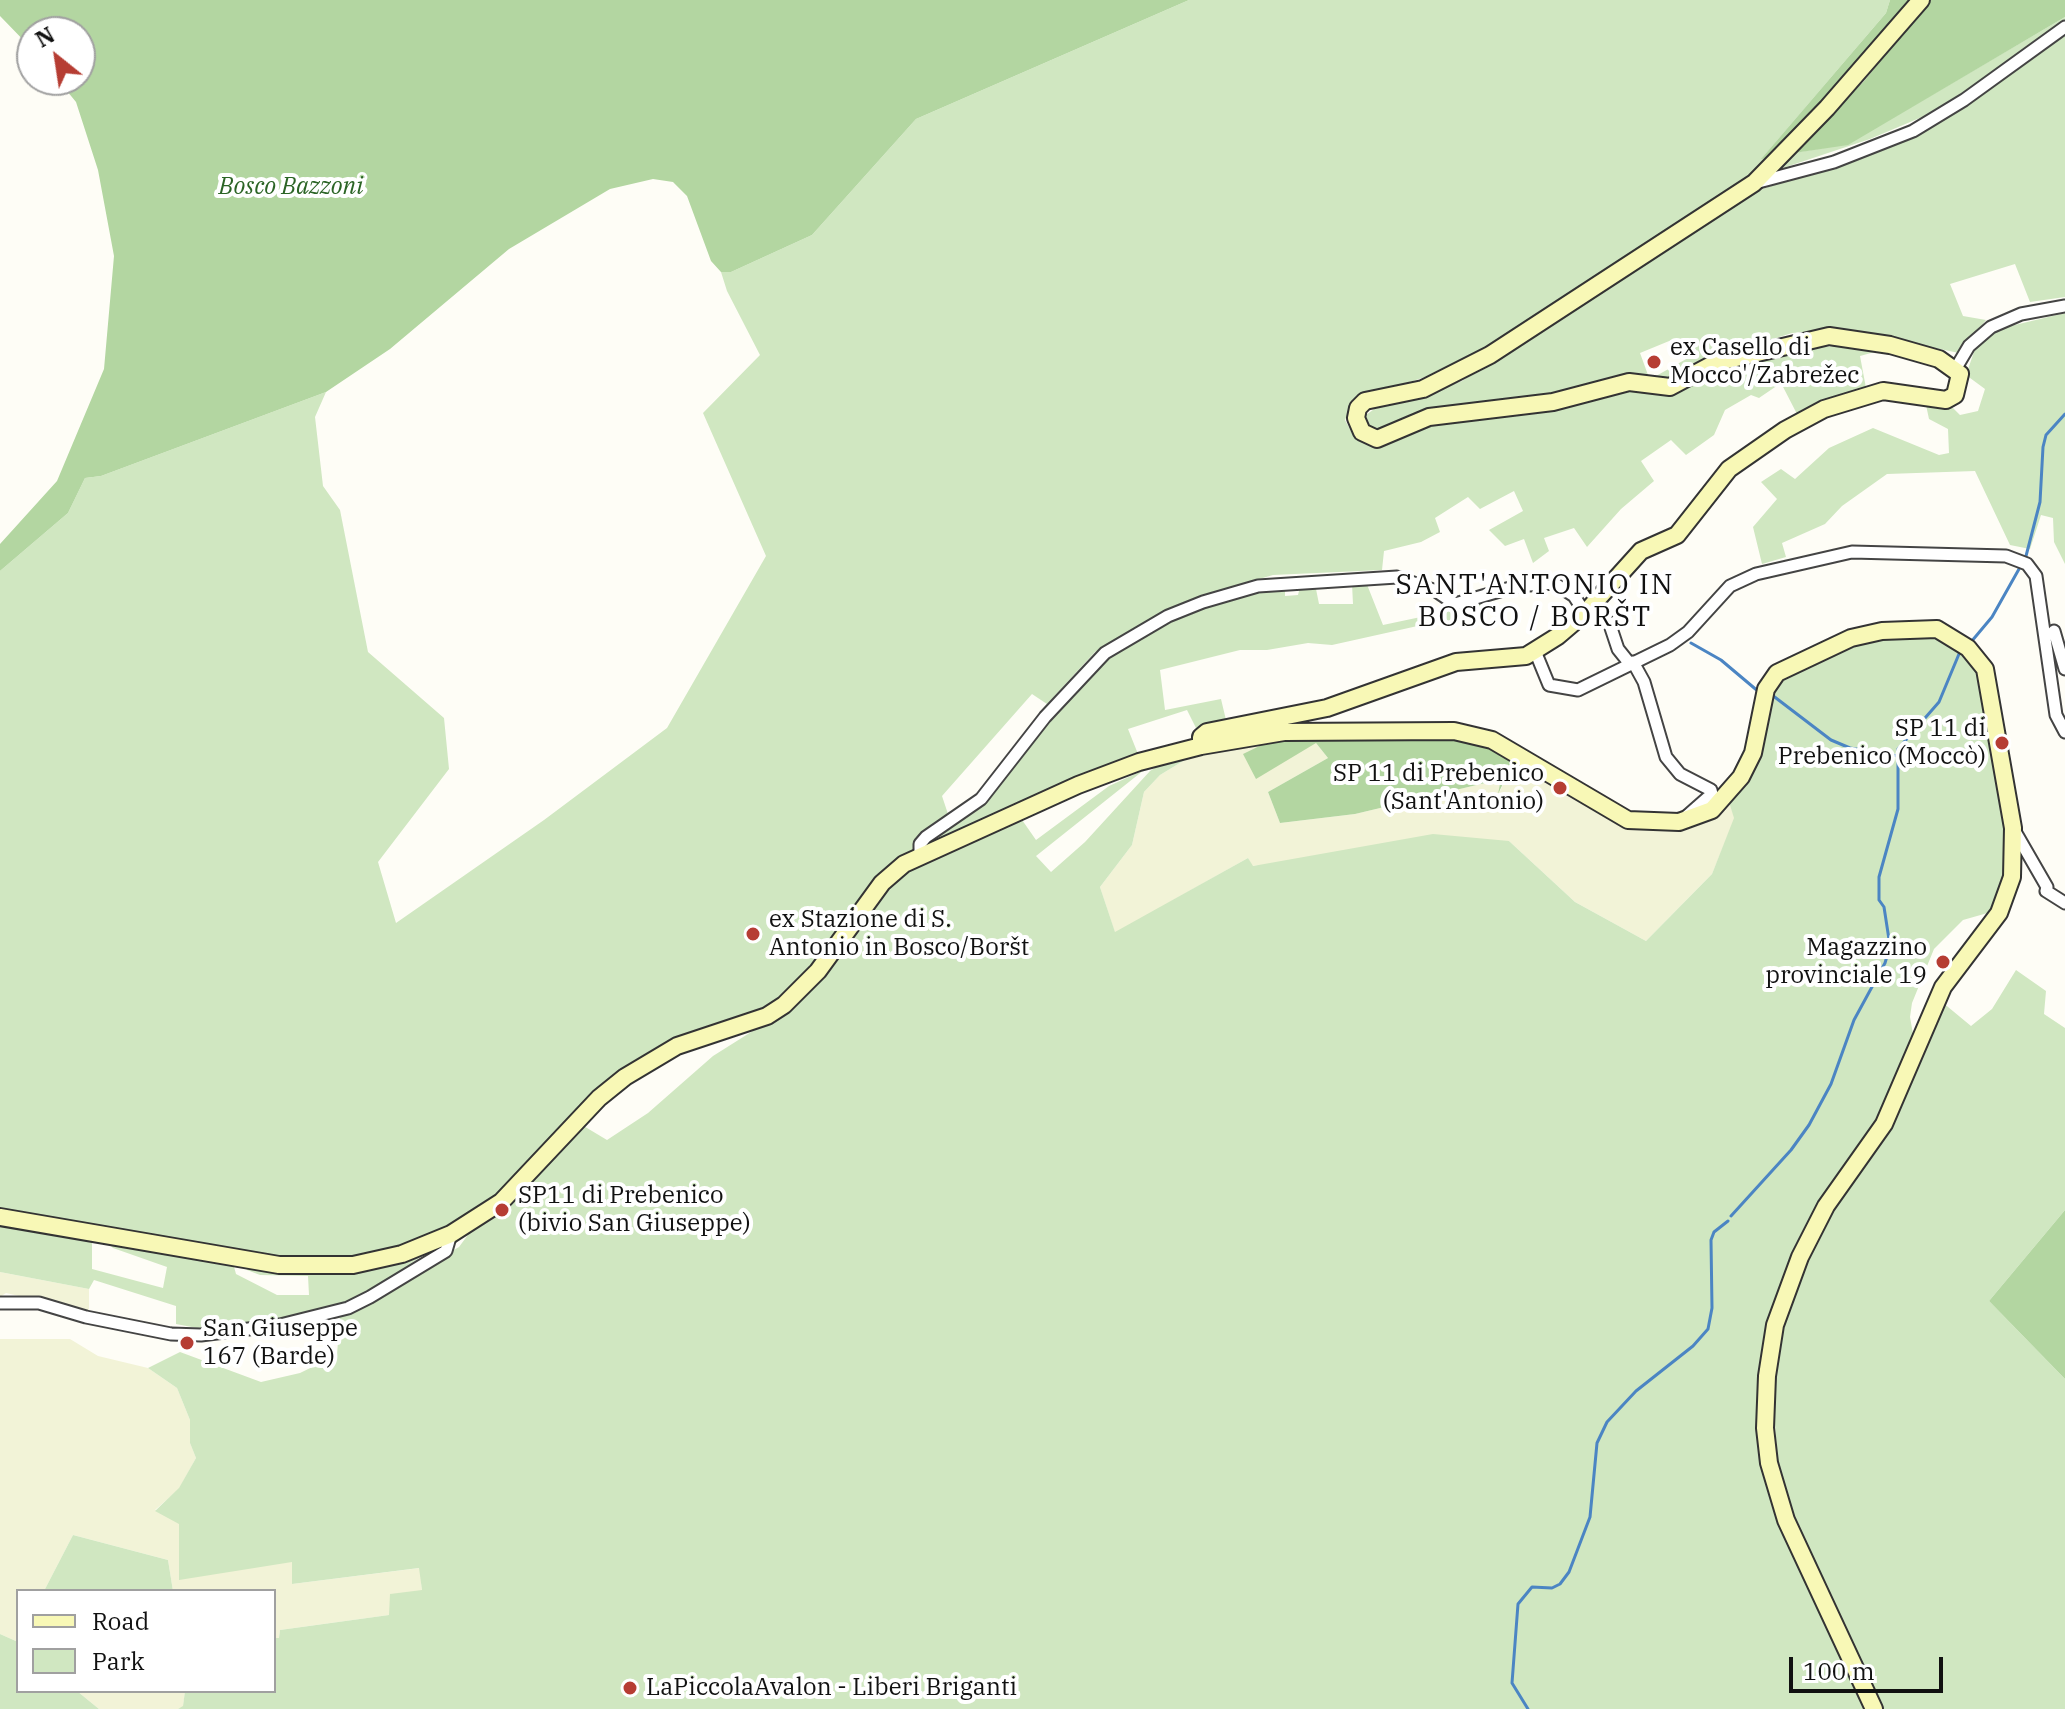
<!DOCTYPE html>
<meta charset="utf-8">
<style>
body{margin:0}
#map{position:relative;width:2065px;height:1709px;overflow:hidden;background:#fefdf6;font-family:"IBM Plex Serif",serif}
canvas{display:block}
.legend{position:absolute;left:16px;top:1589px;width:260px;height:104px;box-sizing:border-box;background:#fff;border:2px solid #a0a0a0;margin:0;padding:10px 14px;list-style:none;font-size:24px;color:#111}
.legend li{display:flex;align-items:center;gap:16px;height:40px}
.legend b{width:40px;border:2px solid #a0a0a0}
.north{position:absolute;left:16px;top:16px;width:80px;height:80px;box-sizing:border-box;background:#fff;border:2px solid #a0a0a0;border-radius:50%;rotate:330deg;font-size:22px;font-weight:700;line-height:32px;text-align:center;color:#111}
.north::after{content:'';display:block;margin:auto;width:28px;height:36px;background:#b63d33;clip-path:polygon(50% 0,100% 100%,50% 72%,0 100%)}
.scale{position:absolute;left:1789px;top:1657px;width:154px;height:36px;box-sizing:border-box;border:4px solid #111;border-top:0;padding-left:10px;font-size:24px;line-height:28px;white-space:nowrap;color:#111;-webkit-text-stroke:6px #fff;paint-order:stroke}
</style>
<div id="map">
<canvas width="2065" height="1709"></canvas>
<ul class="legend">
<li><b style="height:10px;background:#f8f8b6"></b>Road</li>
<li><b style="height:22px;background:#d0e7c1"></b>Park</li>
</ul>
<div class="north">N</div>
<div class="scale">100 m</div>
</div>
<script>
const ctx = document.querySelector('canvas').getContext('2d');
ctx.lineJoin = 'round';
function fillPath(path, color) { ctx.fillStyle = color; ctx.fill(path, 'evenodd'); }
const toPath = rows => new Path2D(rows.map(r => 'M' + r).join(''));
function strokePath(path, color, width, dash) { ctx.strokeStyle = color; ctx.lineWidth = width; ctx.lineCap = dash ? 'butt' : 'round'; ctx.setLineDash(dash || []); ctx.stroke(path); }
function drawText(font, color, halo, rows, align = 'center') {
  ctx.font = font + ' "IBM Plex Serif",serif'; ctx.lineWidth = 8; ctx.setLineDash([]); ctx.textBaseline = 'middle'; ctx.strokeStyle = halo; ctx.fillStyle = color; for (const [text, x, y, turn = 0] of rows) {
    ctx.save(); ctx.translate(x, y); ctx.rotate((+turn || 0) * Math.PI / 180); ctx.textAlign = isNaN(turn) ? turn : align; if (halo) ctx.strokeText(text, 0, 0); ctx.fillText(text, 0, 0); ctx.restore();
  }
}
fillPath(toPath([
 [1274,739,1316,743,1328,758,1268,792,1280,823,1355,814,1485,783,1500,784,1500,791,1515,759,1639,828,1677,828,1729,802,1735,818,1712,874,1646,941,1575,902,1509,841,1252,866,1248,858,1115,933,1100,887,1132,845,1144,792,1160,775,1193,755],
 [0,1272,89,1289,89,1312,6,1293,0,1297],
 [0,1339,70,1339,98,1356,148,1368,177,1388,190,1420,190,1443,196,1458,179,1489,155,1510,293,1561,292,1584,420,1568,422,1591,389,1615,280,1630,279,1638,274,1638,274,1591,173,1591,168,1560,73,1535,44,1591,18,1591,18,1642,0,1634],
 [77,1691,185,1691,183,1707,178,1709,99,1709]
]), '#f2f3d7');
fillPath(toPath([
 [1189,0,1890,0,1886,13,1762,158,1777,156,1737,187,1513,335,1443,371,1395,387,1371,391,1351,405,1345,420,1353,435,1364,443,1381,445,1409,429,1440,422,1643,386,1680,392,1710,373,1751,361,1798,349,1835,346,1882,350,1860,356,1866,388,1797,414,1781,383,1759,398,1751,395,1725,410,1714,435,1686,455,1671,440,1641,461,1654,481,1621,509,1587,547,1574,528,1544,538,1549,551,1533,563,1524,539,1505,546,1489,530,1523,511,1514,491,1480,509,1468,497,1435,518,1440,532,1421,542,1384,551,1382,570,1273,575,1198,597,1138,626,1095,652,1047,704,1032,694,942,796,948,814,920,833,915,851,785,994,746,1017,683,1035,620,1071,512,1183,469,1215,407,1247,327,1260,292,1260,0,1211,0,571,68,513,85,478,101,476,326,392,315,417,323,486,340,510,368,652,444,718,449,769,378,862,396,923,544,820,667,728,766,556,703,413,760,355,727,291,721,272,731,272,812,235,916,119],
 [2065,17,2065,22,1974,86,1922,117,1870,139,1777,170,1793,153,1848,144],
 [2065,34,2065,297,2030,302,2015,264,1950,284,1963,316,1986,320,1959,353,1842,329,1792,333,1707,360,1673,378,1656,376,1688,358,1674,339,1640,353,1648,375,1624,376,1573,393,1442,408,1407,417,1388,428,1372,428,1366,423,1366,415,1377,407,1421,396,1462,381,1762,189,1872,154,1943,120],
 [2065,313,2065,564,2054,542,2053,518,2041,515,2030,549,2010,545,1975,471,1887,474,1842,506,1825,524,1782,543,1786,557,1762,564,1753,527,1777,499,1761,482,1781,469,1795,479,1829,448,1873,428,1939,455,1949,453,1948,429,1929,419,1926,405,1950,405,1960,415,1978,411,1985,389,1966,375,1975,349,1998,329],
 [1366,582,1383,625,1482,604,1486,624,1440,621,1332,645,1308,643,1267,650,1240,650,1160,670,1165,710,1221,699,1226,720,1196,728,1187,710,1128,729,1138,754,1036,794,934,841,991,796,1048,721,1104,661,1164,622,1244,594,1285,589,1285,596,1298,595,1300,587,1316,589,1319,604,1353,604,1352,584],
 [1930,633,1958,645,1979,669,2006,821,2006,875,1991,912,1963,920,1934,949,1912,1003,1910,1017,1913,1034,1891,1098,1780,1291,1763,1462,1867,1709,178,1709,183,1706,185,1691,274,1691,274,1638,279,1638,280,1630,389,1615,390,1594,422,1590,419,1568,292,1584,292,1562,179,1580,179,1524,155,1511,179,1488,196,1458,190,1443,190,1420,177,1388,148,1368,180,1352,261,1382,300,1373,337,1355,340,1315,459,1247,473,1228,582,1125,607,1140,648,1113,713,1056,786,1010,894,877,1020,817,1036,840,1109,786,1144,770,1036,856,1051,872,1085,842,1150,771,1165,761,1193,755,1160,775,1144,792,1132,845,1100,887,1115,932,1248,858,1253,866,1433,834,1509,841,1575,902,1646,941,1712,874,1734,818,1729,802,1777,682,1839,648,1886,635],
 [2016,970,2046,991,2044,1014,2065,1028,2065,1210,1989,1301,2065,1379,2065,1709,1880,1709,1802,1544,1779,1473,1772,1390,1783,1323,1798,1278,1839,1197,1902,1104,1942,1002,1971,1026,1992,1009],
 [0,1226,92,1238,92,1269,163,1288,167,1267,113,1248,106,1241,233,1263,236,1274,277,1295,309,1295,308,1276,260,1275,247,1270,244,1264,280,1270,438,1245,378,1286,337,1306,272,1320,197,1328,176,1324,176,1306,94,1280,89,1289,0,1272],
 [73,1535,168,1560,173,1591,44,1591],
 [0,1634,18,1642,18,1691,77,1691,99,1709,0,1709]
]), '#d0e7c1');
fillPath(toPath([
 [0,0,1189,0,916,119,812,235,731,272,721,272,711,261,687,196,673,182,653,179,610,189,509,249,390,349,326,392,101,476,85,478,68,513,0,571,0,544,57,481,104,369,114,256,98,170,76,102,58,80,80,80,80,32,32,32,32,49,0,16],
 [1890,0,1911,0,1777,156,1761,159,1886,13],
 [1931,0,2065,0,2065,17,1848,145,1794,153,1864,81],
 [1445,735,1488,745,1515,759,1498,794,1500,784,1485,783,1355,814,1280,823,1268,792,1328,758,1316,743,1256,779,1243,754,1274,739],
 [2065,1210,2065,1379,1989,1301]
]), '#b3d6a1');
strokePath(toPath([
 [2026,556,2040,502,2043,447,2046,435,2065,414],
 [1971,642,1992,617,2019,569],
 [1691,643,1721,660,1759,692],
 [1772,695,1831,740,1850,748,1898,756],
 [1731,1216,1791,1150,1809,1125,1831,1084,1854,1020,1885,963,1890,946,1884,907,1879,900,1879,877,1898,809,1898,749,1939,702,1959,654],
 [1528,1709,1512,1683,1518,1604,1532,1587,1552,1588,1560,1584,1569,1572,1590,1517,1597,1443,1607,1422,1636,1391,1693,1346,1708,1329,1712,1308,1711,1240,1714,1232,1728,1221]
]), '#4b85c3', 3);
const street = toPath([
 [1755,183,1834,162,1913,131,1964,100,2065,27],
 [1956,368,1969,346,1991,327,2021,314,2065,306],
 [1595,604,1610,625,1618,649,1630,664],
 [2054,631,2065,669],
 [1535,651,1549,685,1578,690,1670,645,1688,632,1730,586,1756,574,1852,552,2006,556,2027,564,2036,576,2056,715,2065,732],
 [1633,662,1644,682,1666,757,1680,774,1711,790,1712,794,1687,816],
 [2013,828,2047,887,2046,891,2065,903],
 [920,854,920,844,926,837,981,799,1045,717,1105,653,1168,616,1203,602,1258,586,1397,577,1436,591,1455,604,1517,586,1554,583,1574,596,1585,613],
 [0,1303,39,1303,86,1317,171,1334,201,1335,280,1325,348,1308,370,1297,446,1251,451,1234]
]);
const secondary = toPath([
 [1201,746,1201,737,1207,732,1327,708,1456,662,1526,656,1558,636,1585,613,1641,551,1677,535,1729,469,1785,430,1824,409,1883,391,1946,400,1955,395,1960,374,1939,359,1890,345,1829,336,1715,363,1670,387,1629,382,1553,402,1429,417,1377,439,1362,432,1356,418,1358,408,1365,401,1423,389,1490,355,1754,183,1827,108,1921,0],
 [0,1217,279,1265,353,1265,402,1254,451,1234,501,1202,599,1098,625,1077,677,1046,767,1016,784,1005,818,971,882,883,904,864,1078,785,1139,762,1201,746,1284,732,1454,731,1492,740,1628,820,1679,822,1712,810,1741,777,1753,753,1766,689,1777,673,1851,638,1882,631,1937,629,1968,648,1985,669,2013,828,2012,877,1999,913,1943,987,1884,1124,1826,1206,1800,1257,1775,1325,1767,1376,1765,1428,1769,1463,1786,1520,1874,1709]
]);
strokePath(street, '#444', 15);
strokePath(secondary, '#333', 20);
strokePath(street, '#fff', 11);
strokePath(secondary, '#f8f8b6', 16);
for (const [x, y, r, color] of [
 [1654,362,8,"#b63d33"],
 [2002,743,8,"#b63d33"],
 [1560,788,8,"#b63d33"],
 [753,934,8,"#b63d33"],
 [1943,962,8,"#b63d33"],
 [502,1210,8,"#b63d33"],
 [187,1343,8,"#b63d33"],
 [630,1688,8,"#b63d33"]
]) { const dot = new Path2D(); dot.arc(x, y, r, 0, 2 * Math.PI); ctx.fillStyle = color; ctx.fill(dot); strokePath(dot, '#fff', 3); }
drawText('italic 24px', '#2b6425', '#fff', [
 ["Bosco Bazzoni",291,187]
]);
drawText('24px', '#111', '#fff', [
 ["ex Casello di",1670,348],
 ["Mocco'/Zabrežec",1670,376],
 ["SP 11 di",1986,729,"right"],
 ["Prebenico (Moccò)",1986,757,"right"],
 ["SP 11 di Prebenico",1544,774,"right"],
 ["(Sant'Antonio)",1544,802,"right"],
 ["ex Stazione di S.",769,920],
 ["Antonio in Bosco/Boršt",769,948],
 ["Magazzino",1927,948,"right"],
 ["provinciale 19",1927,976,"right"],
 ["SP11 di Prebenico",518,1196],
 ["(bivio San Giuseppe)",518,1224],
 ["San Giuseppe",203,1329],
 ["167 (Barde)",203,1357],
 ["LaPiccolaAvalon - Liberi Briganti",646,1688]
], 'left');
ctx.letterSpacing = '2px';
drawText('28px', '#111', '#fff', [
 ["SANT'ANTONIO IN",1535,586],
 ["BOSCO / BORŠT",1535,618]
]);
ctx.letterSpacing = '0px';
</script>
